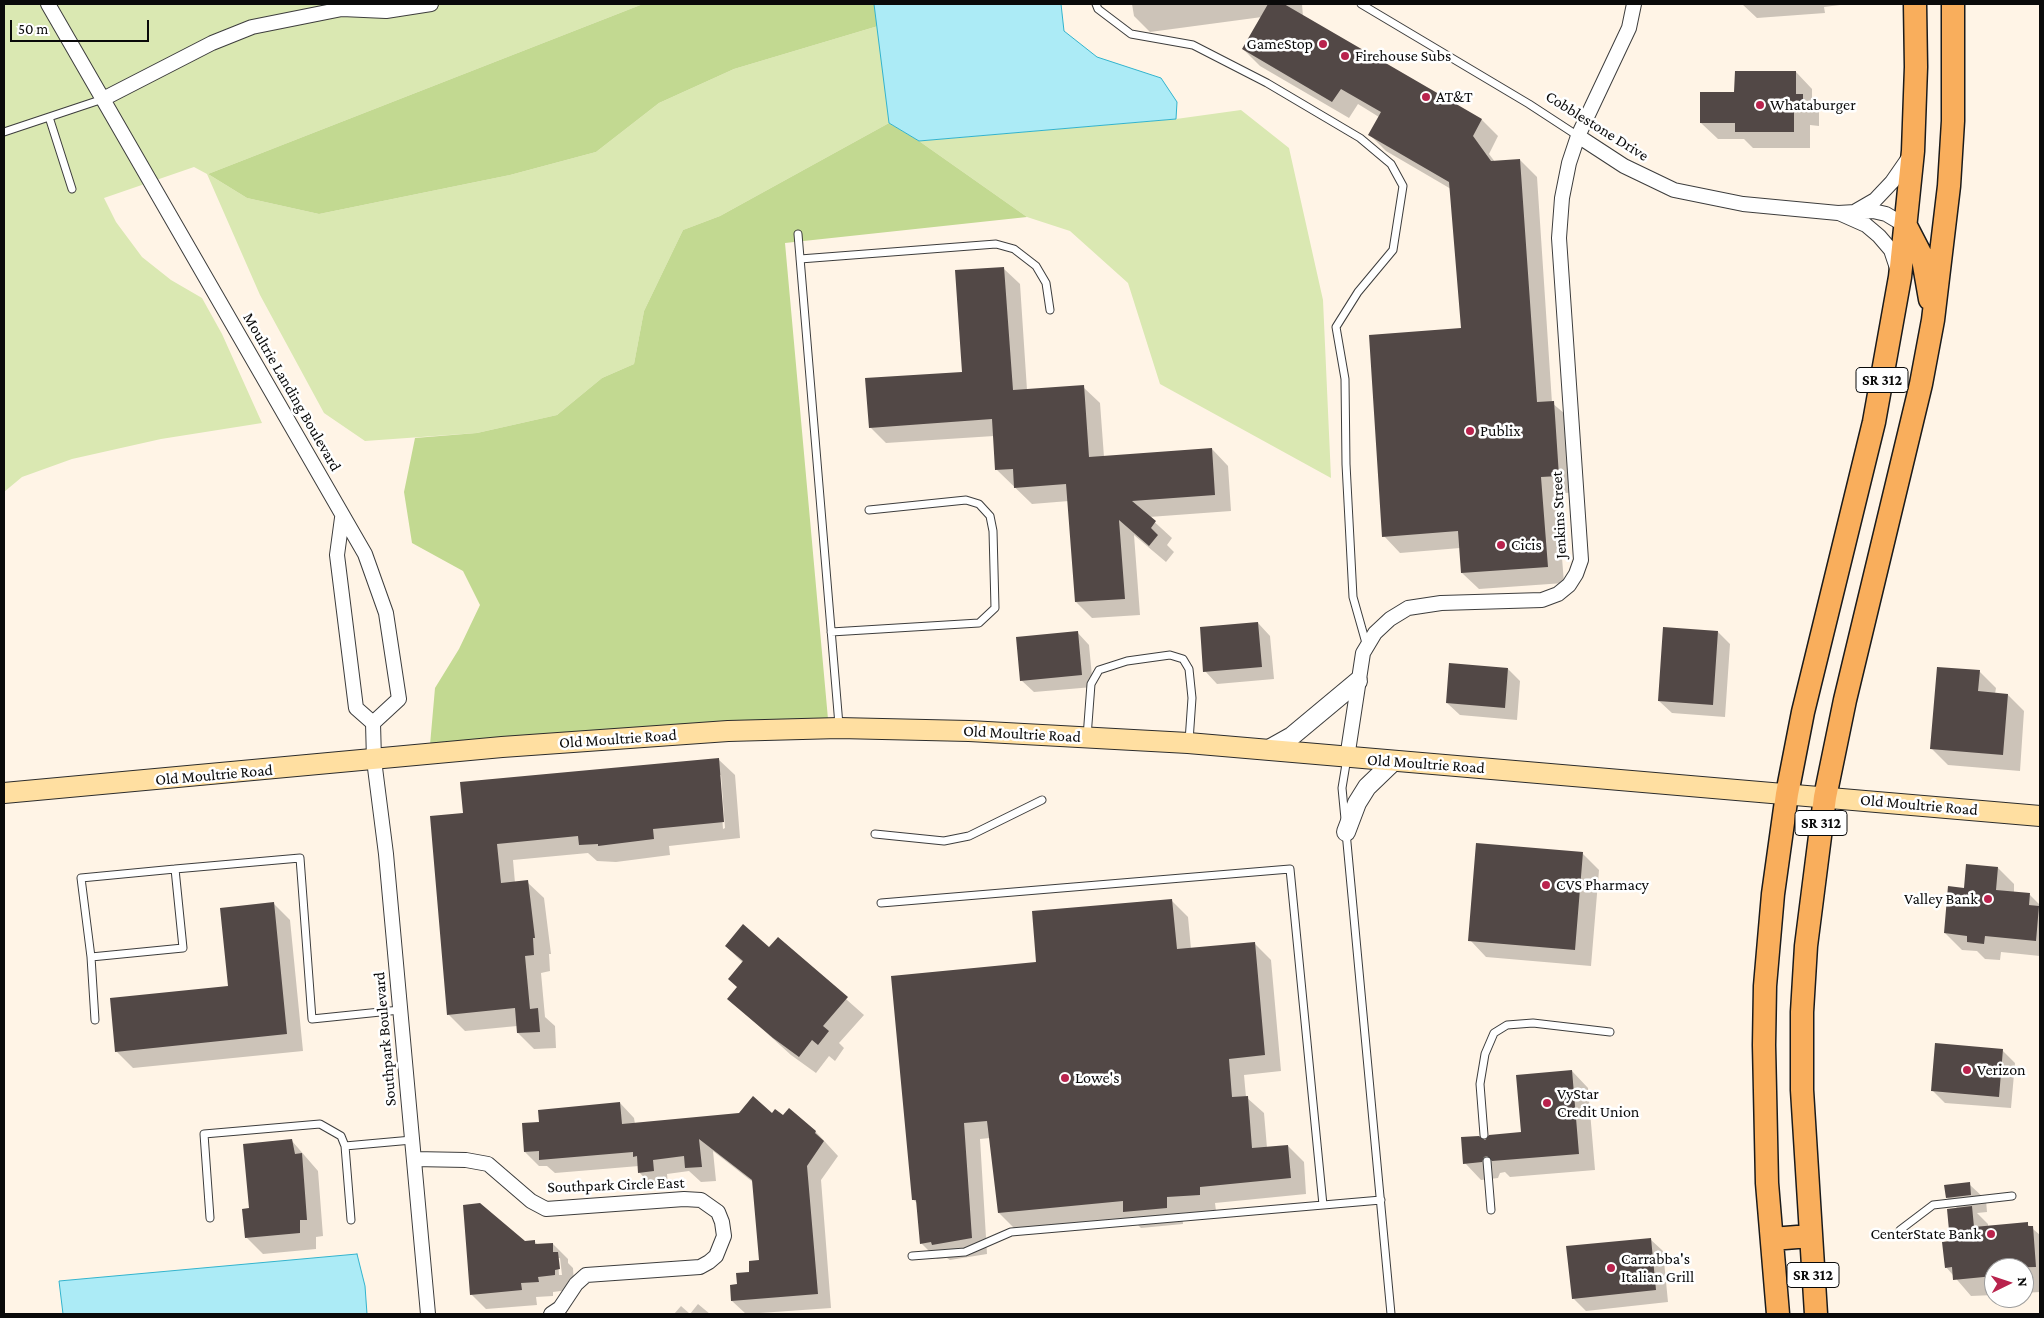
<!DOCTYPE html>
<style>
body{margin:0}
#map{position:relative;width:2044px;height:1318px;overflow:hidden;background:#fff4e6;font-family:"Crimson Pro",serif}
canvas{display:block}
.frame{position:absolute;inset:0;border:5px solid #0a0a0a;pointer-events:none}
.north{position:absolute;left:1984px;top:1258px;width:50px;height:50px;box-sizing:border-box;background:#fff;border:1px solid #9d9d9d;border-radius:50%;rotate:86deg;font-size:14px;font-weight:700;line-height:20px;text-align:center;color:#0a0a0a}
.north::after{content:'';display:block;margin:auto;width:18px;height:22px;background:#b9234d;clip-path:polygon(50% 0,100% 100%,50% 72%,0 100%)}
.scale{position:absolute;left:10px;top:20px;width:139px;height:22px;box-sizing:border-box;border:2px solid #0a0a0a;border-top:0;padding-left:6px;font-size:15px;line-height:18px;white-space:nowrap;color:#0a0a0a;-webkit-text-stroke:4px #fff;paint-order:stroke}
</style>
<div id="map">
<canvas width="2044" height="1318"></canvas>
<div class="frame"></div>
<div class="north">N</div>
<div class="scale">50 m</div>
</div>
<script>
const ctx = document.querySelector('canvas').getContext('2d');
ctx.lineJoin = 'round';
function fillPath(path, color) { ctx.fillStyle = color; ctx.fill(path, 'evenodd'); }
const toPath = rows => new Path2D(rows.map(r => 'M' + r).join(''));
function strokePath(path, color, width, dash) { ctx.strokeStyle = color; ctx.lineWidth = width; ctx.lineCap = dash ? 'butt' : 'round'; ctx.setLineDash(dash || []); ctx.stroke(path); }
function drawText(font, color, halo, rows, align = 'center') {
  ctx.font = font + ' "Crimson Pro",serif'; ctx.lineWidth = 5; ctx.setLineDash([]); ctx.textBaseline = 'middle'; ctx.strokeStyle = halo; ctx.fillStyle = color; for (const [text, x, y, turn = 0] of rows) {
    ctx.save(); ctx.translate(x, y); ctx.rotate((+turn || 0) * Math.PI / 180); ctx.textAlign = isNaN(turn) ? turn : align; if (halo) ctx.strokeText(text, 0, 0); ctx.fillText(text, 0, 0); ctx.restore();
  }
}
fillPath(toPath([
 [4,4,643,4,208,174,247,198,319,214,510,175,596,152,659,103,734,69,878,26,889,123,720,216,683,230,644,311,634,364,602,378,557,415,477,433,365,441,324,413,260,295,207,174,194,167,104,198,116,222,142,257,171,280,202,298,222,334,262,423,161,439,72,459,22,477,4,492],
 [1241,110,1289,148,1323,300,1331,478,1160,384,1128,283,1070,231,1027,217,919,141,1176,119]
]), '#dae8b2');
fillPath(toPath([
 [643,4,874,4,878,26,734,69,659,103,596,152,510,175,319,214,247,198,208,174],
 [889,123,919,141,1027,217,785,243,828,719,430,745,435,688,459,649,480,605,463,571,412,543,404,492,415,438,477,433,557,415,602,378,634,364,644,311,683,230,720,216]
]), '#c2d991');
const water = toPath([
 [874,4,1061,4,1064,31,1097,57,1161,78,1177,102,1176,119,919,141,889,123,874,4],
 [357,1254,365,1286,367,1314,63,1314,59,1281,357,1254]
]);
fillPath(water, '#acebf6');
strokePath(water, '#32b3cd', 1);
fillPath(toPath([
 [1132,4,1302,4,1303,17,1482,120,1498,136,1489,154,1495,162,1520,160,1537,177,1552,403,1571,419,1575,492,1557,494,1564,583,1479,589,1462,573,1460,548,1400,553,1384,536,1462,330,1451,189,1386,151,1370,135,1379,117,1358,104,1349,118,1260,66,1243,49,1262,17,1150,32,1134,16],
 [1742,4,1840,4,1840,5,1824,7,1825,13,1757,18],
 [1796,72,1812,89,1812,105,1819,112,1819,126,1810,125,1810,148,1753,148,1744,139,1718,139,1701,123],
 [1003,268,1020,284,1027,390,1083,387,1100,403,1104,457,1212,449,1228,466,1231,511,1149,517,1172,538,1167,545,1174,552,1166,562,1134,535,1140,615,1092,618,1076,602,1069,501,1032,504,997,470,994,436,886,443,870,427,964,373],
 [1258,623,1270,636,1274,679,1217,684,1205,671],
 [1077,632,1089,645,1093,687,1034,692,1021,680],
 [1718,632,1730,644,1725,717,1672,713,1659,701],
 [1508,669,1520,681,1517,720,1460,715,1447,703],
 [1979,671,1996,688,1995,694,2008,695,2024,711,2020,771,1948,765,1932,749],
 [718,759,735,775,740,838,669,846,670,855,616,862,597,861,588,853,513,860,515,883,527,882,544,898,551,954,549,954,550,971,541,973,545,1017,555,1026,556,1048,534,1049,518,1033,517,1026,465,1031,448,1014,464,814],
 [719,775,721,775,725,828,723,829],
 [1582,853,1599,870,1591,966,1486,957,1470,940],
 [1998,868,2014,884,2014,893,2030,895,2040,905,2040,956,2001,952,2000,960,1985,959,1977,951,1962,950,1945,933,1965,889],
 [1171,900,1188,917,1191,949,1255,944,1271,960,1281,1071,1244,1075,1246,1097,1264,1113,1267,1148,1288,1146,1304,1162,1306,1194,1215,1203,1216,1211,1182,1213,1183,1224,1141,1228,1131,1218,1015,1229,999,1213,990,1138,980,1139,987,1254,950,1260,947,1258,937,1259,921,1243,918,1204,913,1199,1037,963],
 [274,904,290,920,303,1051,133,1068,116,1051,230,987],
 [778,939,864,1015,839,1043,844,1048,835,1061,829,1056,816,1073,791,1055,729,999,739,987,743,963,726,946,769,949],
 [2002,1050,2015,1063,2011,1108,1945,1103,1932,1090],
 [1572,1071,1588,1088,1595,1170,1510,1177,1505,1172,1500,1173,1498,1178,1481,1180,1465,1163,1485,1142,1522,1133],
 [620,1103,634,1118,635,1124,772,1114,816,1132,838,1156,821,1180,831,1308,746,1314,732,1301,738,1285,760,1262,754,1183,713,1151,716,1181,701,1182,689,1171,667,1174,668,1185,653,1187,639,1172,639,1166,555,1173,547,1166,539,1166,525,1152,540,1123],
 [292,1141,318,1171,323,1236,316,1237,316,1249,263,1254,246,1237,250,1209],
 [1969,1184,1986,1200,1987,1212,1977,1213,1988,1224,1988,1227,2027,1224,2040,1235,2040,1292,2024,1293,2024,1268,1994,1268,1994,1295,1971,1296,1946,1267,1958,1209,1947,1198],
 [1650,1239,1663,1251,1668,1302,1586,1311,1573,1298],
 [534,1241,538,1245,553,1244,568,1259,568,1263,573,1268,574,1284,569,1290,553,1292,553,1296,536,1297,537,1305,486,1309,471,1294,524,1242],
 [558,1258,560,1258,562,1275,559,1275],
 [698,1304,710,1314,674,1314,681,1306,690,1314]
]), '#0003');
fillPath(toPath([
 [1268,4,1284,4,1482,119,1473,136,1491,161,1520,159,1537,402,1554,401,1559,476,1541,477,1548,567,1461,573,1458,531,1382,537,1369,335,1461,328,1449,182,1368,135,1381,112,1341,89,1332,102,1242,49],
 [1735,71,1796,71,1796,94,1803,94,1803,110,1794,109,1794,132,1735,132,1735,123,1700,123,1700,92,1734,92],
 [1004,267,1013,390,1084,385,1089,457,1212,448,1215,495,1132,501,1156,521,1151,528,1158,535,1149,546,1119,520,1125,599,1075,602,1066,484,1014,488,1013,469,995,470,992,419,869,428,865,378,962,372,955,270],
 [1258,622,1262,667,1203,672,1200,627],
 [1663,627,1718,631,1713,705,1658,701],
 [1078,631,1082,675,1020,681,1016,637],
 [1449,663,1508,668,1505,708,1446,703],
 [1937,667,1980,670,1978,691,2008,694,2003,755,1930,749],
 [719,758,724,822,653,829,654,839,598,846,598,844,579,845,578,836,497,844,501,883,528,880,535,938,533,938,534,955,525,956,530,1009,538,1008,540,1032,517,1033,515,1008,447,1015,430,816,463,813,460,782],
 [1476,843,1583,852,1575,950,1468,941],
 [1966,864,1998,867,1996,890,2030,893,2029,905,2039,906,2036,941,1985,936,1984,944,1967,942,1967,936,1944,933,1948,886,1964,888],
 [1172,899,1177,949,1255,942,1265,1055,1229,1059,1232,1097,1248,1096,1252,1148,1288,1145,1291,1178,1200,1187,1200,1195,1167,1197,1167,1208,1123,1212,1123,1201,998,1213,987,1121,964,1123,972,1238,932,1245,931,1242,920,1244,916,1200,912,1200,891,976,1036,962,1032,911],
 [274,902,287,1034,115,1052,110,998,228,986,220,908],
 [743,924,769,947,778,937,848,997,823,1026,829,1031,818,1045,812,1040,799,1057,773,1038,727,999,737,987,728,979,743,961,725,946],
 [1935,1043,2003,1049,1999,1097,1931,1091],
 [1572,1070,1579,1154,1492,1161,1487,1156,1484,1157,1482,1162,1463,1164,1461,1137,1479,1136,1485,1140,1489,1135,1521,1132,1516,1075],
 [753,1096,772,1113,775,1109,783,1115,789,1108,816,1131,815,1133,824,1141,807,1166,818,1294,731,1301,730,1285,737,1284,736,1273,749,1272,749,1261,759,1260,752,1180,699,1139,702,1167,685,1168,684,1156,653,1160,654,1171,638,1173,637,1156,633,1157,633,1152,539,1160,539,1151,524,1152,522,1123,539,1122,538,1110,620,1102,622,1124,739,1113],
 [292,1139,295,1154,302,1153,307,1220,300,1220,300,1233,245,1238,242,1209,249,1208,243,1144],
 [1970,1182,1971,1195,1946,1198,1944,1185],
 [480,1203,525,1241,535,1240,535,1244,553,1243,553,1252,558,1252,560,1269,555,1270,555,1275,538,1277,539,1282,521,1283,522,1290,470,1295,463,1205],
 [1972,1206,1974,1227,2028,1222,2028,1226,2033,1226,2036,1267,1994,1268,1994,1276,1953,1280,1952,1267,1945,1268,1942,1242,1950,1241,1947,1209],
 [1651,1238,1656,1290,1572,1299,1566,1246]
]), '#524846');
const service = toPath([
 [1096,4,1098,9,1131,34,1193,45,1267,83,1360,138,1391,164,1403,186,1393,250,1358,292,1336,327,1345,379,1346,464,1353,597,1366,643],
 [1361,4,1529,104,1578,136],
 [49,117,72,189],
 [4,132,103,99],
 [798,234,839,725],
 [800,259,996,244,1014,249,1036,266,1046,283,1050,310],
 [831,632,979,623,995,608,993,531,990,516,979,504,966,500,869,510],
 [1087,737,1091,684,1099,670,1127,661,1170,655,1183,659,1189,669,1192,698,1189,741],
 [1345,819,1342,788,1347,758],
 [1346,832,1391,1314],
 [875,834,944,841,969,836,1042,800],
 [175,869,183,948,91,957,81,878,175,869,300,858,312,1019,400,1010],
 [881,903,1290,869,1323,1205],
 [91,957,95,1020],
 [1484,1135,1480,1084,1485,1054,1494,1033,1507,1025,1533,1023,1610,1032],
 [345,1146,412,1140],
 [1487,1161,1491,1210],
 [210,1218,204,1134,320,1124,341,1136,345,1146,351,1220],
 [1900,1230,1933,1205,2012,1196],
 [912,1256,965,1252,1011,1232,1381,1200]
]);
const minor = toPath([
 [48,4,365,554,386,613,399,699,373,723],
 [103,99,212,43,252,27,342,9,386,11,431,4],
 [1578,136,1624,166,1674,190,1743,204,1838,213,1873,211,1886,214,1906,226],
 [1856,211,1875,200,1892,182,1910,156],
 [1839,213,1866,225,1879,236,1891,250,1897,268],
 [342,518,337,555,356,708,373,723],
 [373,723,374,760,386,854,428,1314],
 [1347,758,1363,653,1375,633,1390,619,1408,608,1441,603,1542,600,1558,594,1569,585,1576,574,1581,560,1559,238,1562,198,1569,163,1578,136,1629,28,1634,4],
 [414,1159,466,1160,488,1164,531,1201,546,1209,684,1199,701,1200,718,1212,722,1222,724,1236,716,1256,709,1262,700,1267,586,1275,576,1284,560,1308,551,1314]
]);
const tertiary = toPath([
 [1267,750,1292,736,1358,681],
 [1346,832,1357,803,1367,787,1394,761]
]);
const secondary = toPath([
 [4,793,502,747,728,731,839,728,969,731,1188,743,2040,816]
]);
const primary = toPath([
 [1906,226,1923,259,1930,299],
 [1772,1239,1810,1236],
 [1778,1314,1767,1183,1764,1045,1765,986,1773,894,1787,794,1803,712,1874,422,1900,277,1913,151,1916,67,1915,4],
 [1816,1314,1802,1090,1802,1012,1806,946,1825,797,1845,700,1921,384,1933,320,1949,186,1953,121,1953,4]
]);
strokePath(service, '#3d3d3d', 9);
strokePath(minor, '#3d3d3d', 16);
strokePath(tertiary, '#3d3d3d', 20);
strokePath(secondary, '#2c2c2c', 22);
strokePath(primary, '#1b1b1b', 25);
strokePath(service, '#fff', 7);
strokePath(minor, '#fff', 14);
strokePath(tertiary, '#fff', 18);
strokePath(secondary, '#ffdfa1', 20);
strokePath(primary, '#f9ae5c', 22);
for (const [x, y, r, color] of [
 [1323,44,5,"#b9234d"],
 [1345,56,5,"#b9234d"],
 [1426,97,5,"#b9234d"],
 [1760,105,5,"#b9234d"],
 [1470,431,5,"#b9234d"],
 [1501,545,5,"#b9234d"],
 [1546,885,5,"#b9234d"],
 [1988,899,5,"#b9234d"],
 [1967,1070,5,"#b9234d"],
 [1065,1078,5,"#b9234d"],
 [1547,1103,5,"#b9234d"],
 [1991,1234,5,"#b9234d"],
 [1611,1268,5,"#b9234d"]
]) { const dot = new Path2D(); dot.arc(x, y, r, 0, 2 * Math.PI); ctx.fillStyle = color; ctx.fill(dot); strokePath(dot, '#fff', 2); }
for (const [x, y, w] of [
 [1882,380,52],
 [1821,823,52],
 [1813,1275,52]
]) { const box = new Path2D(); box.roundRect(x - w / 2, y - 12.5, w, 25, 4); ctx.fillStyle = '#fff'; ctx.fill(box); strokePath(box, '#0a0a0a', 1); }
drawText('bold 15px', '#0a0a0a', null, [
 ["SR 312",1882,380],
 ["SR 312",1821,823],
 ["SR 312",1813,1275]
]);
drawText('16px', '#0a0a0a', '#fff', [
 ["GameStop",1313,44,"right"],
 ["Firehouse Subs",1355,56],
 ["AT&T",1436,97],
 ["Whataburger",1770,105],
 ["Publix",1480,431],
 ["Cicis",1511,545],
 ["CVS Pharmacy",1556,885],
 ["Valley Bank",1978,899,"right"],
 ["Verizon",1977,1070],
 ["Lowe's",1075,1078],
 ["VyStar",1557,1094],
 ["Credit Union",1557,1112],
 ["CenterState Bank",1981,1234,"right"],
 ["Carrabba's",1621,1259],
 ["Italian Grill",1621,1277]
], 'left');
drawText('16px', '#0a0a0a', '#fff', [
 ["Cobblestone Drive",1597,126,32],
 ["Moultrie Landing Boulevard",292,392,60],
 ["Jenkins Street",1559,515,-93],
 ["Old Moultrie Road",1022,734,3],
 ["Old Moultrie Road",618,739,-4],
 ["Old Moultrie Road",1426,764,4],
 ["Old Moultrie Road",214,775,-5],
 ["Old Moultrie Road",1919,805,5],
 ["Southpark Boulevard",385,1039,-95],
 ["Southpark Circle East",616,1185,-2]
]);
</script>
